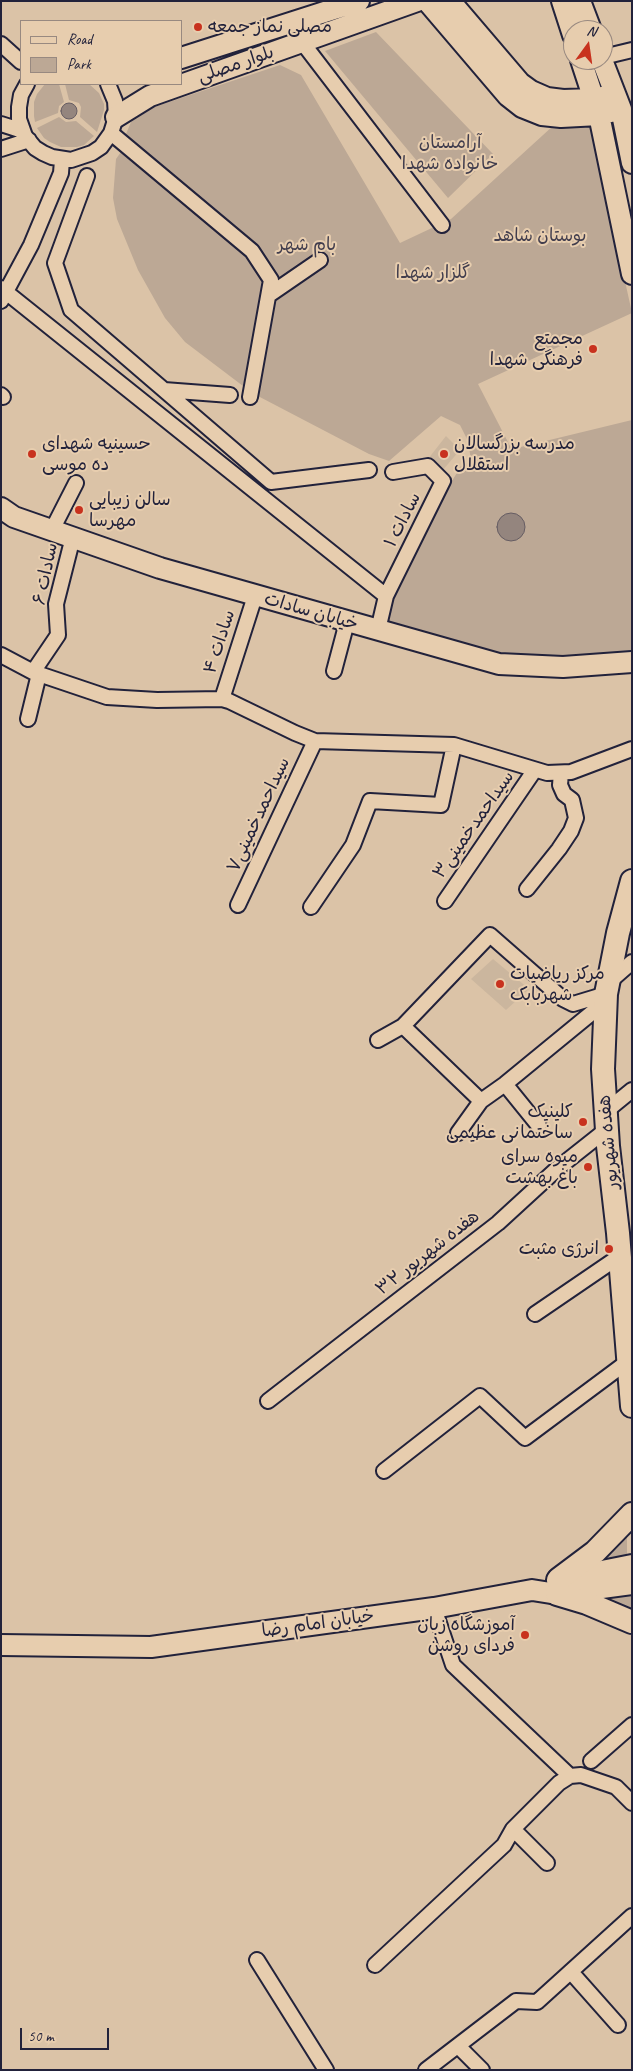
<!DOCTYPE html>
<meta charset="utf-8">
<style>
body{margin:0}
#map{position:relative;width:633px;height:2071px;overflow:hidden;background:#dbc3a7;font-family:Caveat,sans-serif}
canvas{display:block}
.frame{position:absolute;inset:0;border:2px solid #22223b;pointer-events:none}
.legend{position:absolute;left:20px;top:20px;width:162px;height:65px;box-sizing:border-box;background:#e7cdae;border:1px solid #988980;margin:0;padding:6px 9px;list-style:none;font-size:15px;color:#22223b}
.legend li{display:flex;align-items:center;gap:10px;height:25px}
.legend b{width:25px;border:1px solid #988980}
.north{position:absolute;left:563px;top:20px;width:50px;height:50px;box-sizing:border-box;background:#e7cdae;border:1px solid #988980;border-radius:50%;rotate:14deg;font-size:14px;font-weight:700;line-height:20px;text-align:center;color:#22223b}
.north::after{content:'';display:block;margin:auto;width:18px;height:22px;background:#c8321e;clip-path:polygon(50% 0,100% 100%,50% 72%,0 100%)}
.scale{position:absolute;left:20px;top:2028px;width:89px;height:22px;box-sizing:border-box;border:2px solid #22223b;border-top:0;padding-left:6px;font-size:15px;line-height:18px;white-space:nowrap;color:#22223b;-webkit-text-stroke:4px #e7cdae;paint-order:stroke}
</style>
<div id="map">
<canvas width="633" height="2071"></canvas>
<div class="frame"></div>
<ul class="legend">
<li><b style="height:6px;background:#e7cdae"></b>Road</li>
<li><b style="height:14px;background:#bca895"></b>Park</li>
</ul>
<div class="north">N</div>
<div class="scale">50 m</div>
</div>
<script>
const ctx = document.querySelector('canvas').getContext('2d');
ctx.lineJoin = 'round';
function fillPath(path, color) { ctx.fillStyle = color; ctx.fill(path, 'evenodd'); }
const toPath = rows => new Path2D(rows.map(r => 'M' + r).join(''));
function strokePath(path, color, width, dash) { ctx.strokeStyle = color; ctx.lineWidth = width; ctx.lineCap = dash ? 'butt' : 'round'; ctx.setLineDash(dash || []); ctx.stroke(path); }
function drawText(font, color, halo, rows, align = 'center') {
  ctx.font = font + ' Caveat,"Playpen Sans Arabic",sans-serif'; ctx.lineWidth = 4; ctx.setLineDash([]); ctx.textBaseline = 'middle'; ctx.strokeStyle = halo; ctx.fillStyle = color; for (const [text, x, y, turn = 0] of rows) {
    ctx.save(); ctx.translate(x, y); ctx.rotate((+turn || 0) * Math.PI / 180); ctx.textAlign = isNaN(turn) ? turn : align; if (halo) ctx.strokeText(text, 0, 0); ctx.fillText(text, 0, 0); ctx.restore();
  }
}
fillPath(toPath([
 [446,436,460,450,442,471,428,459],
 [493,959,529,989,506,1010,471,979]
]), '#cbb69e');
fillPath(toPath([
 [376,32,493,154,448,198,325,51],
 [280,65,301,75,400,243,451,219,554,125,590,122,632,313,478,384,511,448,496,453,632,420,632,657,498,658,387,622,391,598,449,486,461,466,479,458,471,460,468,441,460,425,441,416,389,461,369,454,256,395,274,279,228,226,126,134,131,122,154,107],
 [45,84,59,84,64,102,59,106,58,113,35,122,34,116,34,102,37,94],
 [65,84,89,84,99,93,104,104,104,110,97,132,80,117,81,107,79,103,69,100],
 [59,117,66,122,76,121,94,136,84,145,77,147,61,147,50,142,44,138,37,128],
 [123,149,249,256,265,281,243,386,185,342,165,318,138,270,117,219,113,198,116,159],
 [627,1532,627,1555,590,1564],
 [632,1590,632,1614,598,1599]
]), '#bca895');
const water = toPath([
 '61 111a8 8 0 1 1 16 0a8 8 0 1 1-16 0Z',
 '497 527a14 14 0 1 1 28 0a14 14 0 1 1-28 0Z'
]);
fillPath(water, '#94857e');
strokePath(water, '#665d63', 1);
const street = toPath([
 [302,42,442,225],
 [1,44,21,62],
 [603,57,632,50],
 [27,84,21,95,19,107,19,119,25,136,35,148,43,153,52,157,71,160,92,153,101,147,111,133,116,117,115,101,108,84],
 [1,124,23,131],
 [111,133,252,251,271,280,250,397],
 [1,149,29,140],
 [87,176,55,263,71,310,271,482,369,470],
 [1,288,386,596],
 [269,295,320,260],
 [1,301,31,245,61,173,62,160],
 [164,390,230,395],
 [1,395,3,397],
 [52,530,76,483],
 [378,630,386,596,443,481,428,466,393,472],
 [1,655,33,672,107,697,157,700,222,699,229,701,295,733,315,741,454,745,547,773,571,772,632,749],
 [334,671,347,622],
 [33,672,58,635,56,604,73,537],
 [222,699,255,596],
 [28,719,39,674],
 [527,889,559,849,571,831,576,818,572,800,564,794,560,785,561,773],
 [445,901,534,771],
 [238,905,315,741],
 [311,907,353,845,370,801,441,805,454,745],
 [608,983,632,962],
 [403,1026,481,1101],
 [378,1040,403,1026,490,935,563,999,573,1004,606,994],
 [505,1084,539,1126],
 [605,1112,632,1090],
 [458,1133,481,1101,505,1084,605,1002],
 [535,1314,620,1256],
 [268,1401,498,1223,558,1168,606,1130],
 [384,1471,480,1396,525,1438,627,1362],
 [434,1608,453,1665,570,1776],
 [591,1761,632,1725],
 [513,1829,547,1863],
 [257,1960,326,2070],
 [375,1965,504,1845,513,1829,559,1783,570,1776,581,1775,616,1787,632,1803],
 [571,1972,618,2025],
 [458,2046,482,2070],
 [426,2070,516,2001,537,2002,632,1916]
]);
const secondary = toPath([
 [427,1,508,96,522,107,542,115,561,117,599,115,621,109],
 [450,1,520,83,531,91,547,98,563,100,594,99,615,94],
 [562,1,573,35],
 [580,1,591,30],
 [181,58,359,1],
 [581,60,599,115,632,274],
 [602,60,621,109,632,163],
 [116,117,150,96,417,1],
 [1,508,14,517,160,568,499,664,563,667,632,662],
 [557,1580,632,1565],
 [1,1645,151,1647,434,1608,532,1590,557,1594,632,1584]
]);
const primary = toPath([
 [632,881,618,933,606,994,603,1069,608,1146,618,1233,632,1406],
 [559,1579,595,1552,632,1514],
 [557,1594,587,1603,632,1622]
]);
strokePath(street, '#22223b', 18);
strokePath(secondary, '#22223b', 24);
strokePath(primary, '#22223b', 26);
strokePath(street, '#e7cdae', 14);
strokePath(secondary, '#e7cdae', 20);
strokePath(primary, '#e7cdae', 22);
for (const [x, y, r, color] of [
 [198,27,5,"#c8321e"],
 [593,349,5,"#c8321e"],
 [32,454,5,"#c8321e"],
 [444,454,5,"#c8321e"],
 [79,510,5,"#c8321e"],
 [500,984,5,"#c8321e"],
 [583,1122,5,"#c8321e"],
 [588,1167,5,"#c8321e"],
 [609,1249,5,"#c8321e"],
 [525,1635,5,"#c8321e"]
]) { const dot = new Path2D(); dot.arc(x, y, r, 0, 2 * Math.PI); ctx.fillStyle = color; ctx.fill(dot); strokePath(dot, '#e7cdae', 2); }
drawText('18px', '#22223b', '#e7cdae', [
 ["مصلی نماز جمعه",208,27],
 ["مجمتع",583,339,"right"],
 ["فرهنگی شهدا",583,360,"right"],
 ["حسینیه شهدای",42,444],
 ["ده موسی",42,465],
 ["مدرسه بزرگسالان",454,444],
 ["استقلال",454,465],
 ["سالن زیبایی",89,500],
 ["مهرسا",89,521],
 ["مرکز ریاضیات",510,974],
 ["شهربابک",510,995],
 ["کلینیک",573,1112,"right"],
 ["ساختمانی عظیمی",573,1133,"right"],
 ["میوه سرای",578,1157,"right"],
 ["باغ بهشت",578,1178,"right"],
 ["انرژی مثبت",599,1249,"right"],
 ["آموزشگاه زبان",515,1625,"right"],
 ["فردای روشن",515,1646,"right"]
], 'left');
drawText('18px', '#22223b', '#e7cdae', [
 ["بلوار مصلی",236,65,-19],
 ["سادات ۱",403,520,-63],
 ["سادات ۶",46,574,-78],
 ["خیابان سادات",311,612,16],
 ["سادات ۴",220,642,-72],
 ["سیداحمدخمینی۷",259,815,-65],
 ["سیداحمدخمینی۳",474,825,-55],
 ["هفده شهریور",609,1142,-95],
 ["هفده شهریور ۳۲",428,1253,-38],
 ["خیابان امام رضا",318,1624,-8]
]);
drawText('18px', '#413d4d', '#e7cdae', [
 ["آرامستان",450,143],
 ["خانواده شهدا",450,164],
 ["بوستان شاهد",540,236],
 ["بام شهر",307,245],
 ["گلزار شهدا",433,273]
]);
</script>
